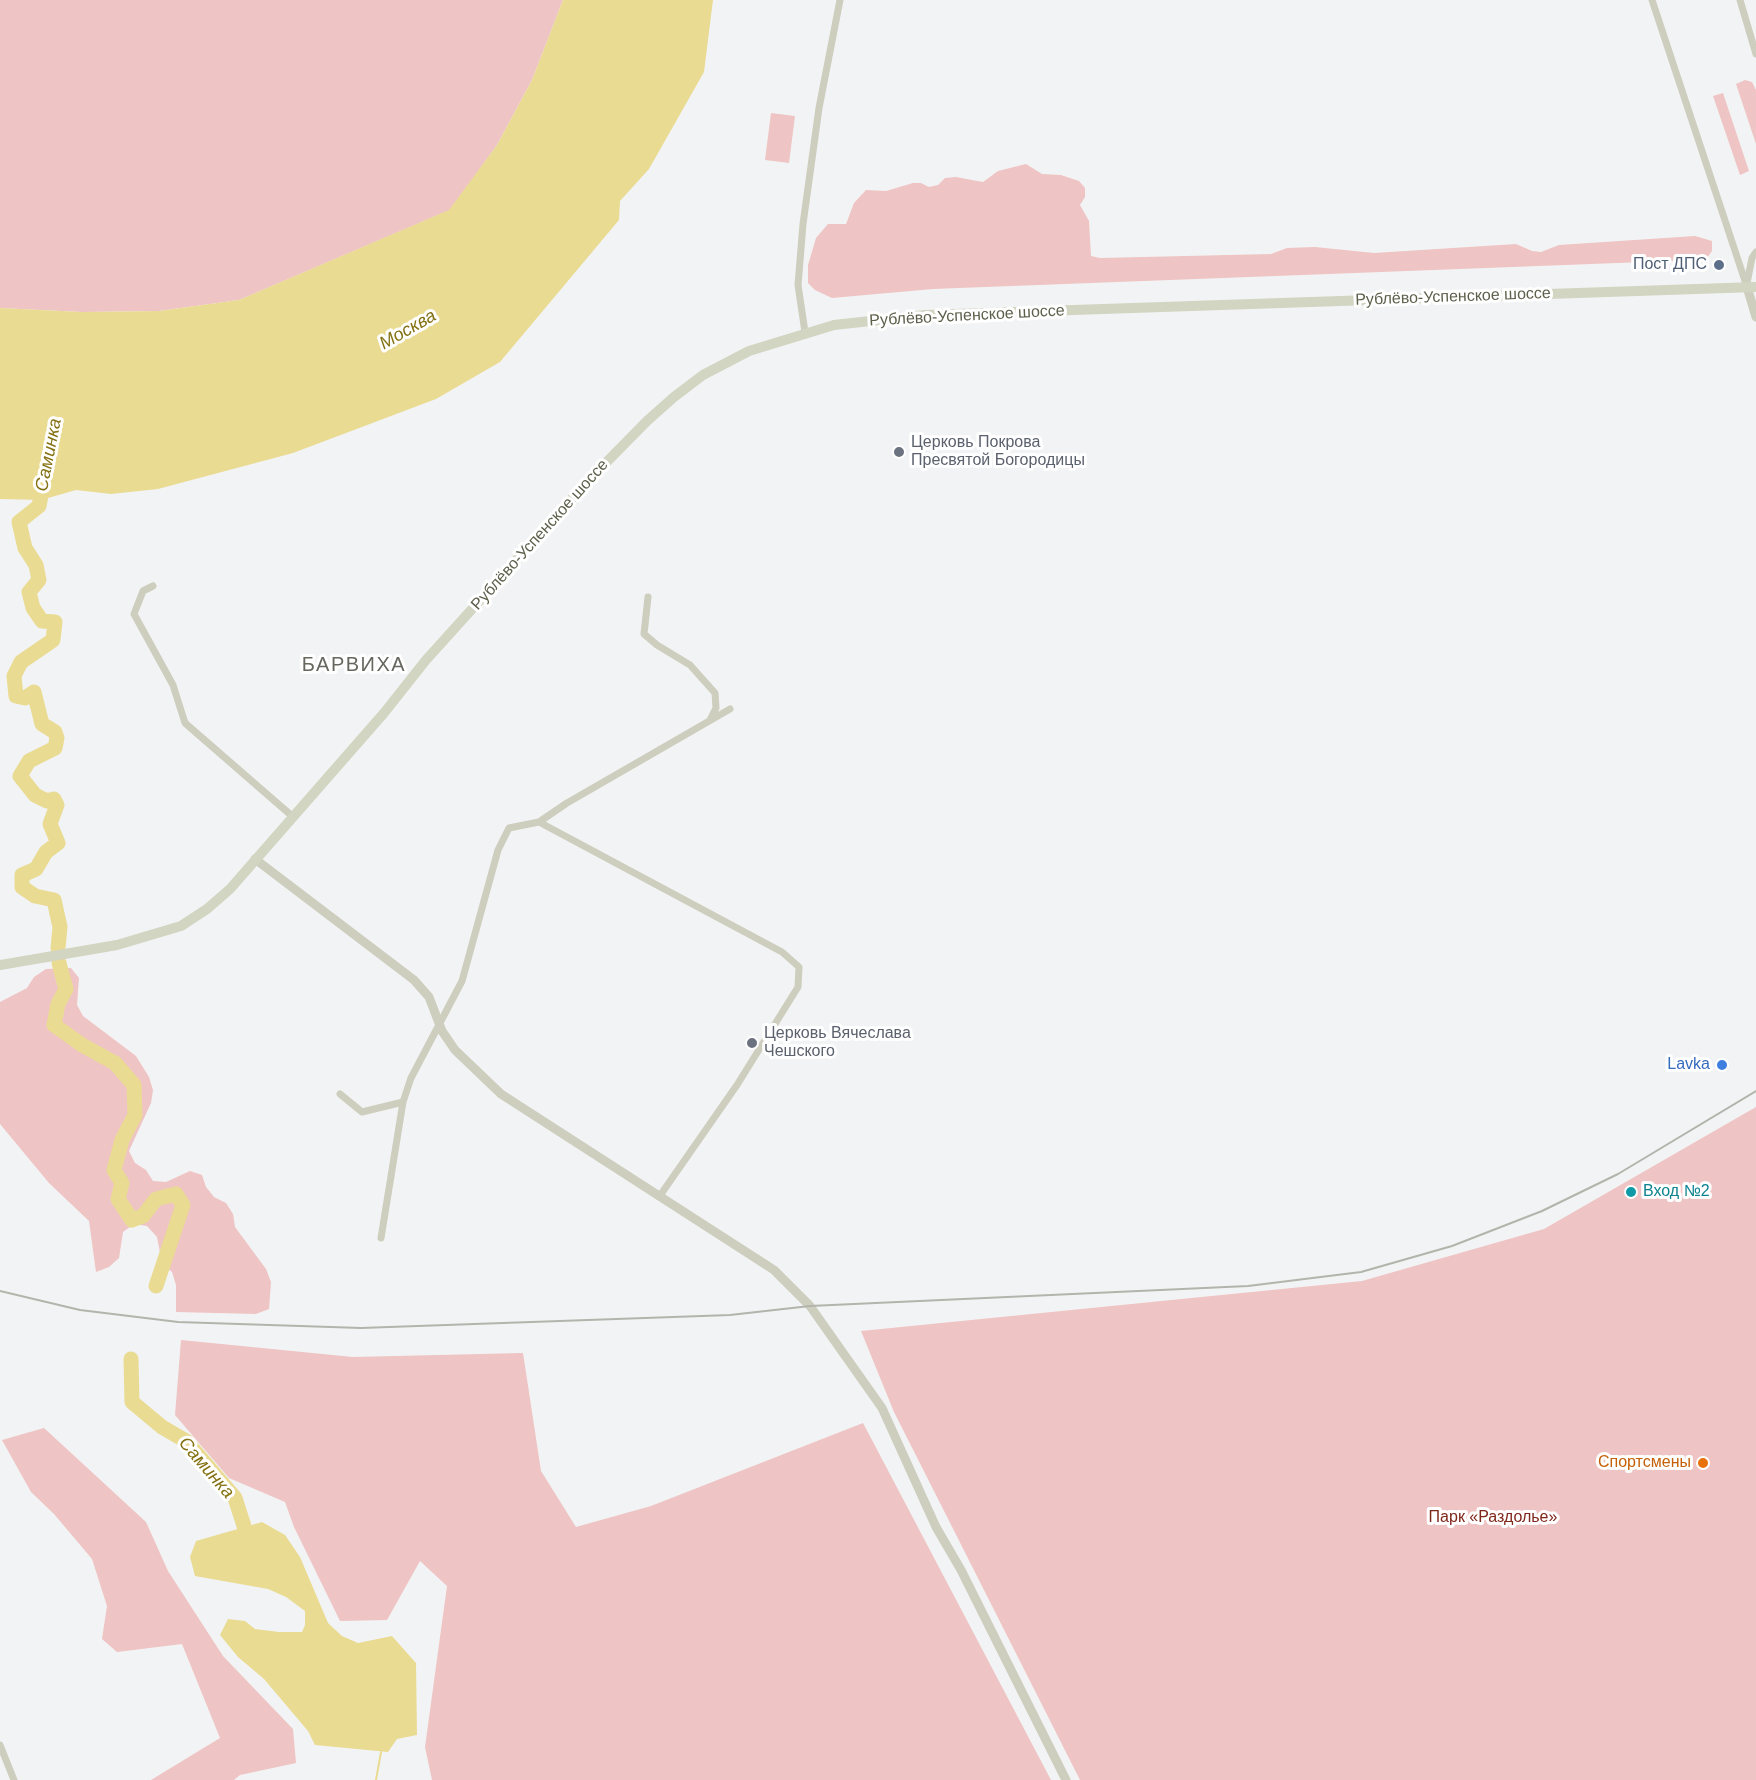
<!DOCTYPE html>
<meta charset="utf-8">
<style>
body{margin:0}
canvas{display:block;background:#f2f3f4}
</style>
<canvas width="1756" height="1780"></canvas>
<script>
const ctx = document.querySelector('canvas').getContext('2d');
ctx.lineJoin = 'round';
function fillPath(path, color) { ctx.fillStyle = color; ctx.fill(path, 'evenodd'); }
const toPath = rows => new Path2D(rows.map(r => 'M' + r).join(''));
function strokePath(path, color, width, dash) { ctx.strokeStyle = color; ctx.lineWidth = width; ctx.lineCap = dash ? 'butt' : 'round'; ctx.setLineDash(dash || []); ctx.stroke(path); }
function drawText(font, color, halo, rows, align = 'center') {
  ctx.font = font + ' Helvetica,sans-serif'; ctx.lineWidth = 6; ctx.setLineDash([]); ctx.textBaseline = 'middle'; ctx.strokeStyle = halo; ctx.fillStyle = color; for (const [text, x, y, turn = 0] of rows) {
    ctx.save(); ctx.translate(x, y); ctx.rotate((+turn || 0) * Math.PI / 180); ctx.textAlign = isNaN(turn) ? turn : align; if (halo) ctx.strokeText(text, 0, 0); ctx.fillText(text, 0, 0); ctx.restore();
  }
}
fillPath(toPath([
 [0,0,563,0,532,80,497,145,450,210,239,300,159,311,82,312,0,308],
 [1745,80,1752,82,1756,90,1756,144,1736,84],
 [1723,93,1749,171,1740,175,1713,96],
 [771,113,795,116,789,163,765,160],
 [1026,164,1042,174,1061,175,1079,181,1085,188,1085,197,1080,205,1089,221,1091,256,1100,258,1271,254,1287,248,1315,247,1374,253,1516,244,1532,251,1541,252,1559,245,1695,236,1712,241,1712,251,1707,258,1697,260,933,289,832,298,815,290,808,283,808,265,816,238,828,224,846,224,854,203,866,190,886,191,913,183,921,183,929,187,938,185,945,178,956,177,983,182,998,171],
 [71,968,79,978,77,1005,83,1016,136,1056,149,1077,153,1090,151,1103,129,1151,135,1163,146,1170,153,1181,166,1182,190,1171,202,1175,206,1187,214,1197,226,1203,233,1214,235,1227,266,1269,271,1282,269,1309,256,1314,176,1312,176,1285,172,1272,162,1263,157,1237,147,1226,134,1224,123,1232,119,1258,109,1267,96,1272,89,1221,49,1183,0,1124,0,1002,27,988,34,977,46,969],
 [1756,1107,1756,1780,1080,1780,894,1412,861,1331,1362,1281,1544,1229],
 [181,1340,353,1357,523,1353,541,1471,576,1527,651,1506,863,1423,1051,1780,432,1780,425,1747,447,1586,420,1561,387,1620,340,1621,294,1527,285,1502,229,1478,175,1415],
 [44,1428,146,1522,168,1571,223,1656,293,1729,296,1763,240,1775,234,1780,151,1780,220,1738,182,1644,117,1652,102,1639,107,1606,92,1559,54,1514,31,1492,2,1440]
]), '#efc4c4');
fillPath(toPath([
 [563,0,713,0,704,72,649,169,620,201,619,220,500,362,436,399,293,453,158,489,111,494,76,490,41,500,0,499,0,308,82,312,159,311,239,300,449,210,497,145,532,80],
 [262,1522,285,1535,300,1557,328,1623,342,1636,358,1643,392,1636,416,1663,417,1735,397,1739,388,1752,315,1745,308,1731,264,1679,238,1657,220,1635,228,1619,245,1621,255,1629,279,1632,302,1632,305,1625,305,1611,286,1597,268,1589,195,1576,190,1557,196,1541]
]), '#eadb93');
strokePath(toPath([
 [376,1780,381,1752]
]), '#eadb93', 2);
strokePath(toPath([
 [44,480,39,506,19,522,25,548,36,565,39,580,29,592,33,608,42,621,55,622,53,640,21,662,14,676,16,696,25,698,34,692,42,724,55,732,57,738,55,748,29,761,20,776,35,795,47,801,54,799,57,805,50,824,58,843,46,852,36,869,22,875,22,887,35,896,54,900,60,927,58,948],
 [59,963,66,989,58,1004,54,1025,82,1045,115,1063,134,1085,135,1115,122,1140,114,1170,122,1183,118,1199,132,1220,143,1216,156,1199,176,1194,183,1205,156,1286],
 [131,1359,132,1402,162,1427,186,1441,235,1498,244,1526]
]), '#eadb93', 15);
strokePath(toPath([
 [1652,0,1747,287],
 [1740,0,1756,54],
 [1747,283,1752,258,1756,252],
 [805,332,798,285,803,224,819,108,840,0],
 [153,586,143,591,134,614,173,685,185,723,292,816],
 [648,597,644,634,657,645,690,665,715,693,716,708,710,720],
 [539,822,782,952,799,967,798,987,737,1085,659,1197],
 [340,1094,362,1112,403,1102,411,1078,462,981,498,850,509,828,539,822,567,803,730,709],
 [381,1238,403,1102],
 [0,1745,14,1780]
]), '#cdcebe', 7);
strokePath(toPath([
 [1747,287,1756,317],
 [255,859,414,980,429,997,442,1031,455,1050,501,1094,774,1270,810,1306,882,1408,936,1527,961,1570,1066,1780]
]), '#cdcebe', 9);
strokePath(toPath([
 [0,965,117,945,181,926,207,909,230,889,384,713,426,660,585,484,647,421,674,397,703,375,749,351,834,325,925,315,1756,287]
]), '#d2d5c1', 10);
strokePath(toPath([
 [0,1291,80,1310,178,1322,361,1328,730,1315,810,1306,1248,1286,1361,1272,1452,1246,1542,1211,1618,1174,1756,1091]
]), '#b3b5ac', 2);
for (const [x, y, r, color] of [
 [1719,265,6,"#5c6f8a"],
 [899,452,6,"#6b7280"],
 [752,1043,6,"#6b7280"],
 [1722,1065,6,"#3f7fe0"],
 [1631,1192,6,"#0f9aa8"],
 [1703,1463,6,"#e8710a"]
]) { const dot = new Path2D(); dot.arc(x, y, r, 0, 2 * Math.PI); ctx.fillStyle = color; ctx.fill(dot); strokePath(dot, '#fff', 2); }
drawText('16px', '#4e5e75', '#fff', [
 ["Пост ДПС",1707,265]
], 'right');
drawText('16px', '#5d5f4a', '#fff', [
 ["Рублёво-Успенское шоссе",1453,297,-2],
 ["Рублёво-Успенское шоссе",967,316,-3],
 ["Рублёво-Успенское шоссе",540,535,-48]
]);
drawText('16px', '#5b616d', '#fff', [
 ["Церковь Покрова",911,443],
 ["Пресвятой Богородицы",911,461],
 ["Церковь Вячеслава",764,1034],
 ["Чешского",764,1052]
], 'left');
drawText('16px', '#366cbe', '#fff', [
 ["Lavka",1710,1065]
], 'right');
drawText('16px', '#0d838f', '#fff', [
 ["Вход №2",1643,1192]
], 'left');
drawText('16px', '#c56008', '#fff', [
 ["Спортсмены",1691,1463]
], 'right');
drawText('16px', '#80271b', '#fff', [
 ["Парк «Раздолье»",1493,1518]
]);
drawText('italic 18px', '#847112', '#fff', [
 ["Москва",408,330,-30],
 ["Саминка",49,455,-79],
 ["Саминка",206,1468,49]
]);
ctx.letterSpacing = '1.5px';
drawText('20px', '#66675f', '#fff', [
 ["БАРВИХА",354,665]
]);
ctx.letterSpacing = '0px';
</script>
